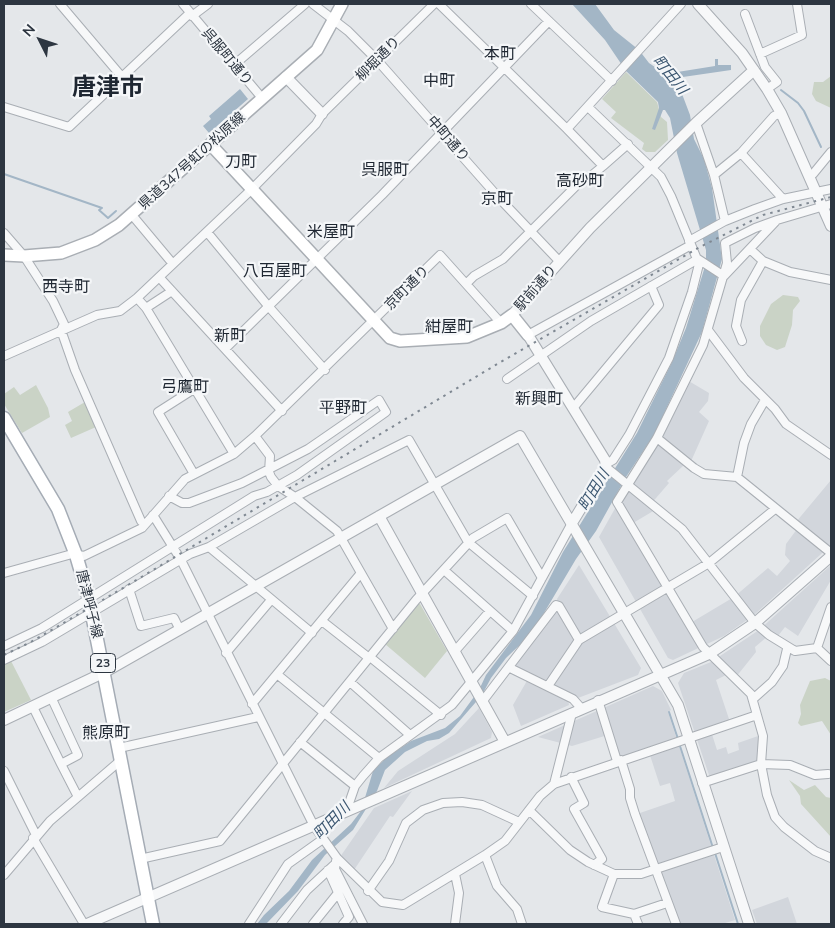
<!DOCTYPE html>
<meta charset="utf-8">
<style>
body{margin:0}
#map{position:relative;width:835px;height:928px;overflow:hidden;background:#e4e7ea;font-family:Mulish,sans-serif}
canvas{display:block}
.frame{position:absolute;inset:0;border:5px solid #2d3641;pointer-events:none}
.north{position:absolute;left:15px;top:15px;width:50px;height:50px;-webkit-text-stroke:4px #f4f6f8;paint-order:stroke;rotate:311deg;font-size:14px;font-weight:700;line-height:20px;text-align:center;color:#2d3641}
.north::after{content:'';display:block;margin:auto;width:18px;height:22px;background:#2d3641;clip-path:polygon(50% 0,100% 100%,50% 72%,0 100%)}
</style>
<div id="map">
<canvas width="835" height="928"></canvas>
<div class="frame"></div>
<div class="north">N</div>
</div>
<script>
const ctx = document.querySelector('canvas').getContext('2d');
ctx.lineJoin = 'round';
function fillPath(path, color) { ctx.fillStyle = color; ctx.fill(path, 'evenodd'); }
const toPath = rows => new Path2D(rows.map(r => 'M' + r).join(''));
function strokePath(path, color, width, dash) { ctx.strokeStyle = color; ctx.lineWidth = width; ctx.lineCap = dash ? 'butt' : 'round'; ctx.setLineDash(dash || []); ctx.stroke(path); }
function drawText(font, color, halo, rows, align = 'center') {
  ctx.font = font + ' Mulish,"Noto Sans JP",sans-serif'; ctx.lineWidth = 4.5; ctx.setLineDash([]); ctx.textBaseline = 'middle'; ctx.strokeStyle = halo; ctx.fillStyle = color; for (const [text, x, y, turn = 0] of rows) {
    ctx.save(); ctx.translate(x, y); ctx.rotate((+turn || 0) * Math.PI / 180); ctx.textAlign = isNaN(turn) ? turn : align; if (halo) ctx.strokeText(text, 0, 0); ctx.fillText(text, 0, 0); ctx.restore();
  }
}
fillPath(toPath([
 [687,380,709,393,708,401,699,412,709,421,688,468,684,465,667,481,669,483,650,505,655,510,628,526,687,625,734,597,768,568,777,576,790,561,785,555,786,544,800,525,796,522,831,480,831,545,754,615,724,636,673,660,668,658,599,537],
 [579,565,641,668,638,675,578,698,516,669,515,666,545,626,558,603,557,599],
 [831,565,831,580,798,636,785,627,774,641,768,636,755,647,756,652,736,677,730,673,716,680,730,722,710,728,717,750,726,747,728,754,739,750,738,743,761,735,758,762,710,778,678,683,684,673,711,662,759,630],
 [528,679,568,700,569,705,521,726,513,705],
 [653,686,662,691,671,710,668,712,735,920,722,924,679,924,637,814,675,801,670,783,660,786,648,749,619,757,611,734,572,746,538,737],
 [479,708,492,732,491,738,384,788,398,771,455,734],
 [412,791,393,817,390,816,354,870,340,857,374,808],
 [788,897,797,924,757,924,752,910]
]), '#d2d6dc');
fillPath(toPath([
 [626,72,657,102,661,117,667,122,668,140,655,152,646,152,642,149,644,143,611,118,616,112,602,99],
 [831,76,831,108,816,101,812,94,814,82,823,82],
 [783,295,798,297,800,301,793,310,792,325,785,347,777,350,766,345,760,336,760,326,771,304],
 [36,385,48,408,50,417,22,433,4,404,4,394,14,387,20,395],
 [85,402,96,427,71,438,65,425,72,421,68,412],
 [417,604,420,604,447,651,425,678,385,644],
 [11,661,31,700,4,712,4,663],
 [825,678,831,681,831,735,822,721,801,726,798,723,801,714,800,705,810,681],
 [789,780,804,790,815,785,826,797,831,798,831,837,801,804,800,796]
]), '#cad3c6');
fillPath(toPath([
 [572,4,595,4,614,30,639,50,649,63,665,74,715,66,715,59,718,59,718,65,731,65,731,70,676,78,690,115,694,139,704,159,712,188,722,259,702,332,654,435,626,477,596,531,576,559,541,618,525,640,506,658,491,678,482,695,449,733,439,739,427,741,405,752,385,770,377,791,353,830,325,855,298,891,266,924,257,924,264,915,289,891,312,860,351,824,361,811,373,771,386,758,411,741,445,728,460,716,479,690,486,675,531,615,563,552,637,433,672,362,686,328,706,263,706,250,677,153,670,118,665,110,663,110,655,130,652,129,659,108,658,102,626,71,605,40],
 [240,89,248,99,209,133,203,126,211,119,209,116]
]), '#a3b6c6');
strokePath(toPath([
 [781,90,798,103,804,111,821,147],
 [4,174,102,208,99,210,108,218,116,211],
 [669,712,678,739],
 [679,743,713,848],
 [715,853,738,924]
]), '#a3b6c6', 2);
const minor = toPath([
 [60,4,122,77],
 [183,4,262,98],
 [313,4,348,31,377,60,499,198,560,262],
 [439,4,567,129,603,166,628,144],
 [531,4,612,81],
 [745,14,765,67,777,82,767,89],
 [192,16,208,4],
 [760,54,802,35,797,4],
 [234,65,305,4],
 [4,107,69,127,190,13],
 [588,107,661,177,671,196,699,264,692,292,669,358,629,435,613,460,606,464],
 [696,123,714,175,725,221],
 [567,129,681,4],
 [741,153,783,199],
 [714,175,741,153,774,116,781,113],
 [809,175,813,174,831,152],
 [132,215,173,264],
 [777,220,755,228,725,243,727,263,703,345,657,438,617,502,703,647,751,694,763,736,761,764,767,795,775,817,784,827,815,851,831,858],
 [207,232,269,307,325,370],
 [4,233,24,256,53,301,64,324,61,330,75,370,141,521,145,524],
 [689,241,725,221,755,209,783,199,831,189],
 [750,249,763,261,790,272,831,280],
 [724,276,777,220,831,204],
 [159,277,282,411],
 [466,284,474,276,503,259,583,179,586,180,603,166],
 [137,298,146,308,234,454],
 [146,308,172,291],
 [708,330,744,378,775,409,786,424,831,455],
 [528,335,691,245],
 [742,341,736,326,741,300,763,261],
 [225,349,382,195,549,21],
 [4,356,97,315,120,311,137,298,252,189,316,124,322,114,434,4],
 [507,379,591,321,698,259,724,276],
 [574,407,659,305,651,286],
 [255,436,270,456,269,472,271,477,278,486,295,497,337,531,393,629],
 [657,438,694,468,704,474,737,477,831,553],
 [606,467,682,529,755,623,769,635,795,651,817,648],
 [194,474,158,412,194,389],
 [737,477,744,443,751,424,765,400],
 [153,515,181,560,314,826,337,858,382,902,403,905,485,855,505,841,540,796,554,784,757,715],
 [209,547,312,633],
 [444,570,513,631],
 [4,573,72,554,84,556,142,528,185,479,234,454,255,436,440,255,501,323],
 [129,589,141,626,174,618,180,630],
 [322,621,369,658],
 [4,646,42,628,254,496,267,492,297,475,386,412,379,400,308,449,242,483,189,503,182,503,169,496],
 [817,648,831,607],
 [817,648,831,661],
 [455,651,490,611],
 [226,653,271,600],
 [370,657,441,715],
 [4,660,42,642,190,554,209,547,295,497,409,440,468,542,533,596],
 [510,668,573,699,581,708],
 [278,675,379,758],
 [350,682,410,735],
 [548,686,579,640,709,563,775,509],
 [52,699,78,755,61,764,78,797],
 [753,699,772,682,783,666,787,649],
 [598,700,617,761],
 [482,702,556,605,559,606,579,640],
 [252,704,361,573],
 [33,707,61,764],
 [300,742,355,786],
 [119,748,258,717],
 [621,760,630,789,630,798,635,814,676,924],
 [4,771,36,835],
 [571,777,584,803,574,809,602,859,594,865],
 [702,783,761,764,790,765,815,775,828,774],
 [554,784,572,713],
 [529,810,570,850,588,862,614,874,641,874,723,847],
 [346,812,355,786,363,776,379,758,452,705,513,631,572,523],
 [33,838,84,924],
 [485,855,497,886,517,909,522,924],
 [140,859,220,841,416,600,473,538,507,518,542,578],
 [336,861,335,869,363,924],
 [328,870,349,917,343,924],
 [455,874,459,893,455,924],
 [614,874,602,907,634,914,638,924],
 [4,875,50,821,121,760],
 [368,891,389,861,406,823,423,810,443,803,462,802,482,805,519,822],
 [634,914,667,903],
 [249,924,288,864,323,839],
 [281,924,307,890,334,865],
 [313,924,338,893]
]);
const tertiary = toPath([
 [698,4,742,53,767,89,781,113,831,226],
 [286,77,322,114],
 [512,315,590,228,696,123,754,70],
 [528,335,605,460,606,467,572,523],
 [379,516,505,742],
 [4,720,105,672,520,436,678,705,749,924],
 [87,924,709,654,755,623,831,556]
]);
const secondary = toPath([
 [211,145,390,338,400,341,467,337,501,323,512,315,528,335],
 [4,255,24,256,61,253,95,240,119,225,317,50,342,4]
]);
const primary = toPath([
 [4,418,58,509,76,555,89,599,153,924]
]);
strokePath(minor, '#a9aeb4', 10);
strokePath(tertiary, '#a9aeb4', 12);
strokePath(secondary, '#a9aeb4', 14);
strokePath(primary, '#a5acb5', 15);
strokePath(minor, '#f7f8f9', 8);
strokePath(tertiary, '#f7f8f9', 10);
strokePath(secondary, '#fff', 11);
strokePath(primary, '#fff', 12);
strokePath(toPath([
 [4,655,31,642,118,591,499,363,700,247,763,215,831,197]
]), '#7f8892', 2, [2.5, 5]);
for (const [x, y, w] of [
 [103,663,25]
]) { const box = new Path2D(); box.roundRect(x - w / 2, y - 9.5, w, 19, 4); ctx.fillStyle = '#f4f6f8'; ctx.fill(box); strokePath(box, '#2d3641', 1); }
drawText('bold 12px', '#2d3641', null, [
 ["23",103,663]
]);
drawText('14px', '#2d3641', '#f4f6f8', [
 ["呉服町通り",227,57,50],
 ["柳堀通り",378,59,-45],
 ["中町通り",448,139,49],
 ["県道347号虹の松原線",192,161,-42],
 ["京町通り",407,288,-45],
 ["駅前通り",536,288,-49],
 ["唐津呼子線",89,604,76]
]);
drawText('italic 15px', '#3c5771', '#f4f6f8', [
 ["町田川",670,75,51],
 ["町田川",594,490,-59],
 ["町田川",332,821,-46]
]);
drawText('16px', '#1f2732', '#f4f6f8', [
 ["本町",500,54],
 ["中町",439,81],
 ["刀町",241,162],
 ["呉服町",385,170],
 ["高砂町",580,181],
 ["京町",497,199],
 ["米屋町",331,232],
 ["八百屋町",275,271],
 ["西寺町",66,287],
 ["紺屋町",449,327],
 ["新町",230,336],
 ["弓鷹町",185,387],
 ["新興町",539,399],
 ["平野町",343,408],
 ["熊原町",106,733]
]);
drawText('bold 24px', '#1f2732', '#f4f6f8', [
 ["唐津市",108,88]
]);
</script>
